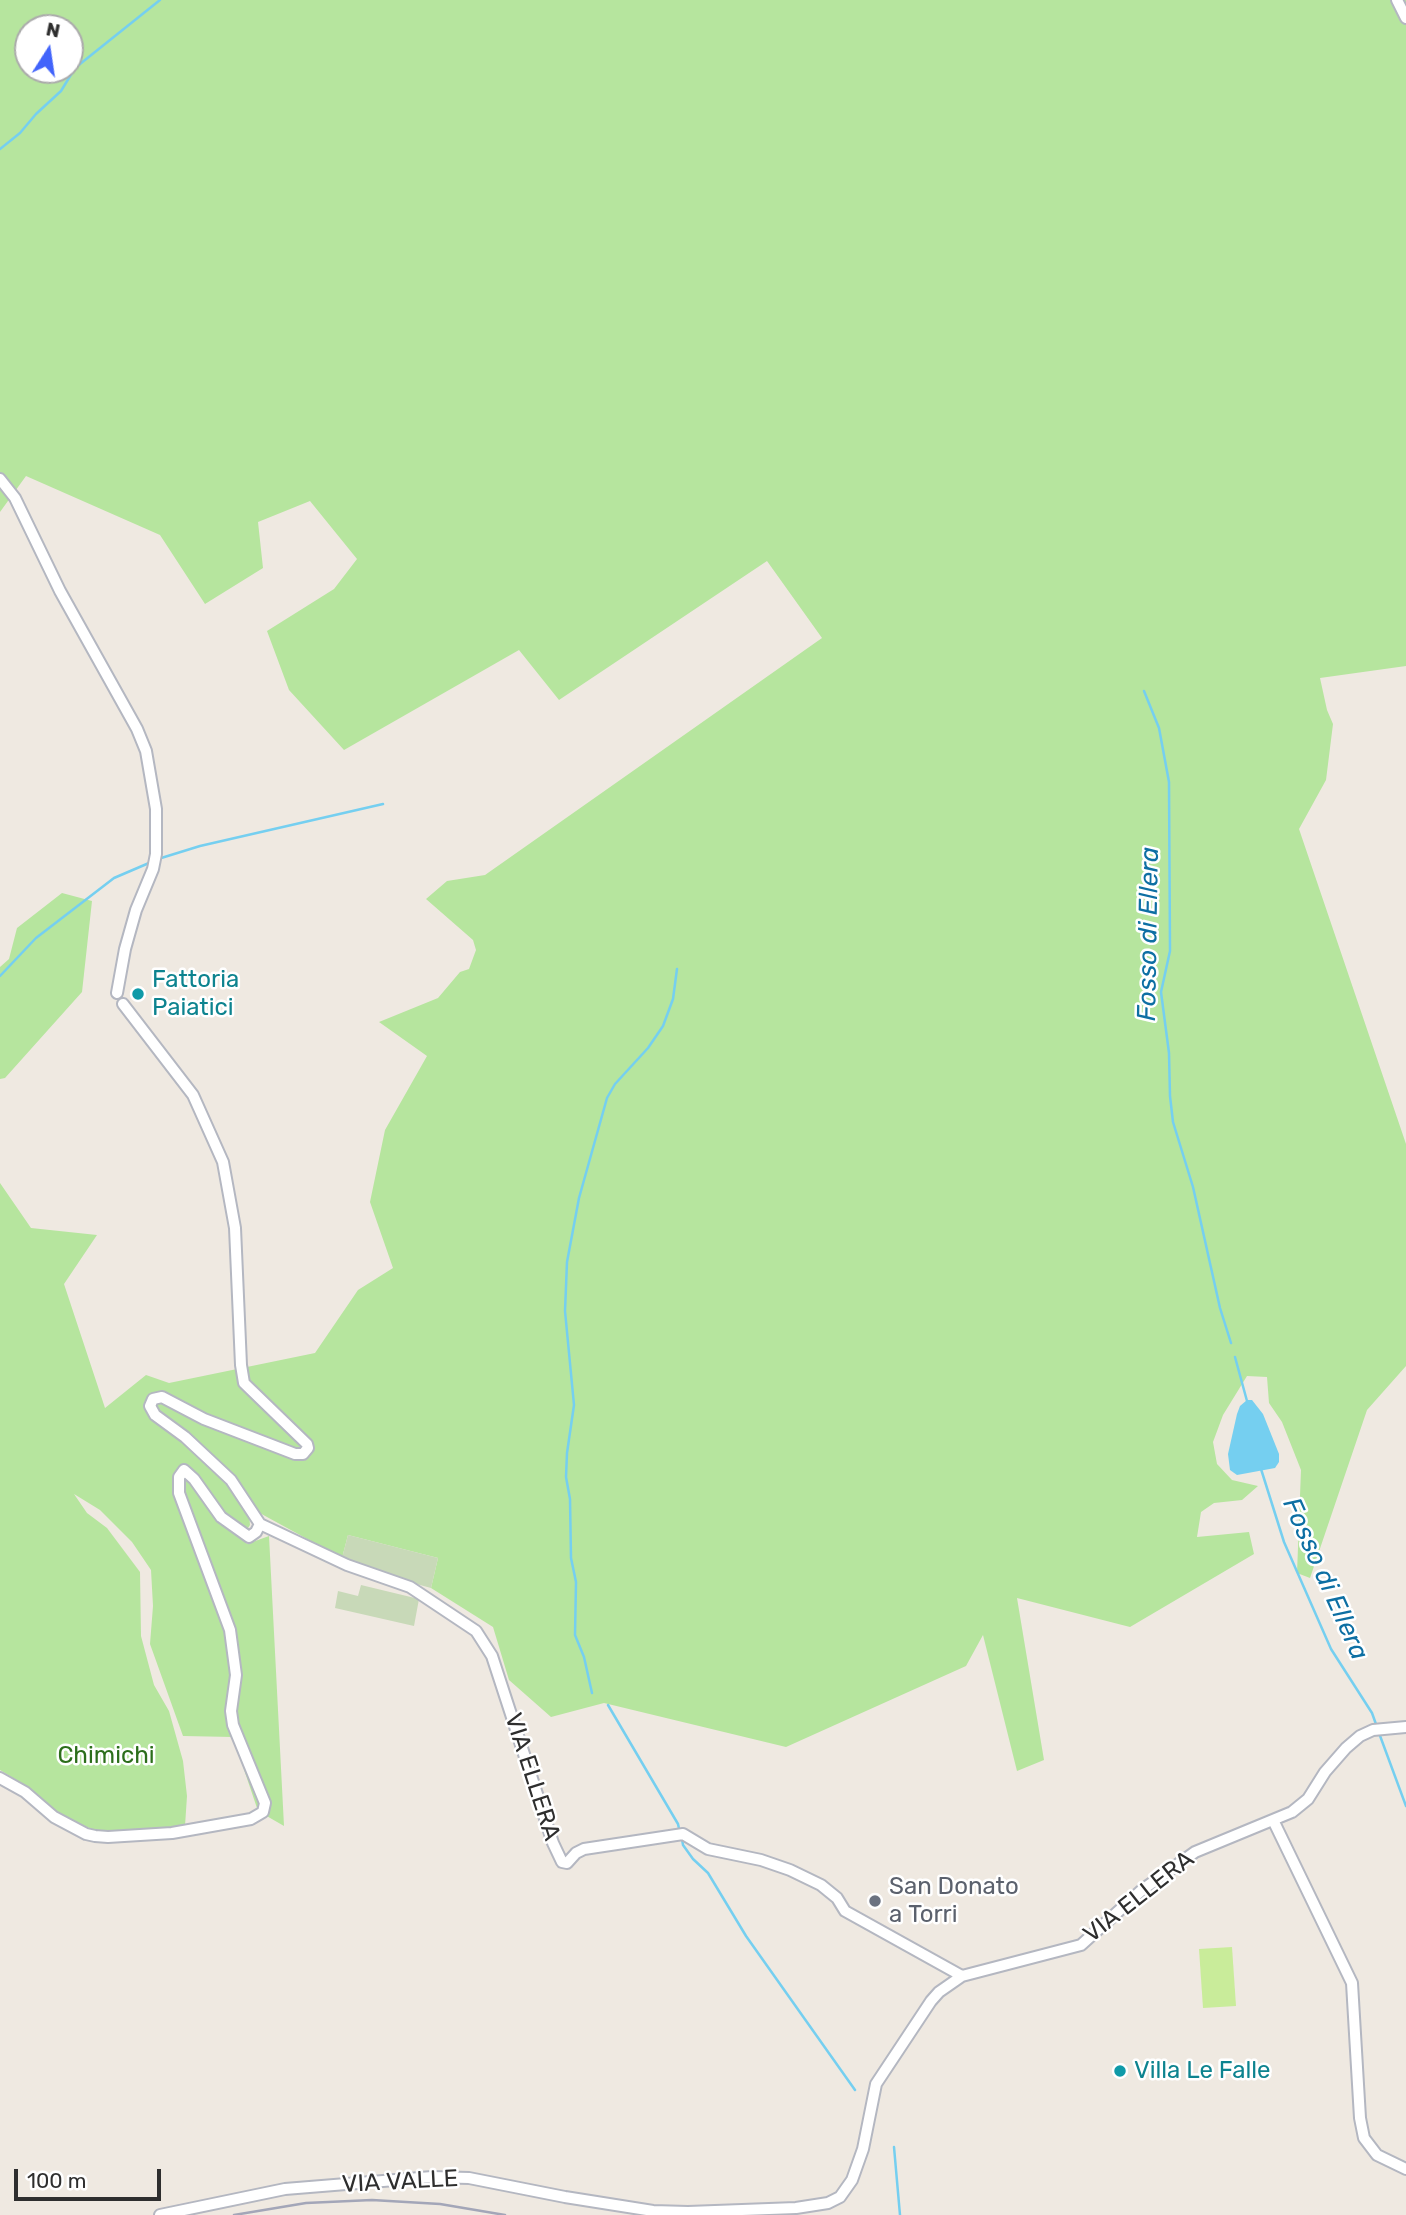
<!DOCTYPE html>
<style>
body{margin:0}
#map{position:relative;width:1406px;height:2215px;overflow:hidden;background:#efe9e1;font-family:Rubik,sans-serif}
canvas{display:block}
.north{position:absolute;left:14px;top:14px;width:70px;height:70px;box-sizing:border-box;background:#fff;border:2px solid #ababab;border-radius:50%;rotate:12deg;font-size:19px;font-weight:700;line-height:28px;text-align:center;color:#2e2e2e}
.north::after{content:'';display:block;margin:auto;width:24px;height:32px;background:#4264fb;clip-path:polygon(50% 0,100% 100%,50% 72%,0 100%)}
.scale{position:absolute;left:14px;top:2169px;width:147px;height:32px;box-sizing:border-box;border:4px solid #2e2e2e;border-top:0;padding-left:9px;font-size:21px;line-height:24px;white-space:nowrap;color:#2e2e2e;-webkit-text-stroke:5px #fff;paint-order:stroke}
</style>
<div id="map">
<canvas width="1406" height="2215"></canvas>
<div class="north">N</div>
<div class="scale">100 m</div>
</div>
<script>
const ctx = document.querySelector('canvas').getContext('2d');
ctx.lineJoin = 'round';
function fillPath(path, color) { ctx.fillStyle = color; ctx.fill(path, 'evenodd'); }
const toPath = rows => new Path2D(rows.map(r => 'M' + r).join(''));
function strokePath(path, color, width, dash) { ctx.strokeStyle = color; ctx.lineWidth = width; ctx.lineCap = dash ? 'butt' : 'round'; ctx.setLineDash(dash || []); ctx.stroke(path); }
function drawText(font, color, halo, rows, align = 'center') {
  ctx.font = font + ' Rubik,sans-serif'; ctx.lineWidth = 5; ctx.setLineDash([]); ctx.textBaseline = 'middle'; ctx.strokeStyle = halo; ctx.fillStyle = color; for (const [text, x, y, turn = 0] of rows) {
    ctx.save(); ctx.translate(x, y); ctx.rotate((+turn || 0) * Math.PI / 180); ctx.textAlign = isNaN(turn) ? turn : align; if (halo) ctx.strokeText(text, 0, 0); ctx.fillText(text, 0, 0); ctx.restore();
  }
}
fillPath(toPath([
 [0,0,1406,0,1406,666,1320,678,1327,710,1333,724,1326,780,1299,829,1406,1144,1406,1366,1367,1410,1310,1578,1297,1573,1301,1470,1282,1422,1269,1403,1267,1377,1247,1376,1223,1415,1213,1442,1217,1464,1232,1480,1258,1486,1242,1500,1214,1503,1201,1512,1197,1537,1249,1532,1254,1554,1130,1627,1017,1598,1044,1760,1017,1771,983,1635,966,1666,786,1747,604,1703,551,1717,509,1680,493,1627,431,1588,438,1558,348,1535,342,1558,256,1511,249,1513,250,1525,243,1536,247,1544,269,1536,284,1826,258,1811,233,1737,183,1736,150,1644,153,1606,151,1570,132,1542,100,1510,74,1494,87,1513,107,1528,140,1572,141,1636,154,1685,169,1711,183,1761,187,1796,185,1826,150,1832,100,1833,61,1815,28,1787,0,1770,0,1183,31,1228,97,1235,64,1284,105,1408,146,1375,169,1383,315,1353,358,1290,393,1268,370,1202,385,1130,427,1056,379,1022,438,998,460,972,469,969,476,950,473,940,426,899,447,881,485,875,822,638,767,561,559,700,519,650,344,750,289,690,267,631,334,589,357,559,310,501,258,522,263,568,205,604,160,535,26,476,0,512],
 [28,28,70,28,70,70,28,70],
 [62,893,92,901,82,992,5,1078,0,1079,0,967,9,959,17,928]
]), '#b6e59e');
fillPath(toPath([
 [348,1535,438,1558,431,1588,358,1568,342,1558],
 [361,1585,419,1599,414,1626,335,1608,338,1591,358,1596]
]), '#c8d9b8');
fillPath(toPath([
 [1232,1947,1236,2006,1203,2008,1199,1949]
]), '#c9ec9a');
fillPath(toPath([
 [1247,1400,1252,1400,1263,1414,1279,1454,1279,1462,1275,1468,1237,1475,1230,1470,1228,1454,1237,1414,1240,1406]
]), '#75cff0');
strokePath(toPath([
 [0,149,20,133,36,114,61,91,75,68,160,0],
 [1144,691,1159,728,1169,782,1170,951,1161,992,1169,1053,1170,1096,1173,1122,1193,1187,1220,1308,1231,1343],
 [158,859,200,846,383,804],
 [0,976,36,938,114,878,149,863],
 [1235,1357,1247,1401],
 [1261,1469,1284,1542,1331,1649,1372,1713,1377,1727],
 [592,1693,584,1657,575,1635,576,1582,571,1558,570,1499,566,1477,567,1453,574,1405,565,1311,567,1262,579,1198,607,1098,615,1084,648,1048,663,1026,673,999,677,969],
 [608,1705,678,1824,680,1833],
 [1379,1733,1406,1806],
 [682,1839,683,1845,693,1859,708,1873,746,1936,855,2090],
 [894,2147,900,2215]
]), '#75cff0', 2.5);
const minor = toPath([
 [1397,0,1406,18],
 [0,479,15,498,60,591,137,729,146,751,156,809,156,854,153,869,136,910,125,949,117,993],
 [123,1004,193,1095,223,1162,235,1228,241,1365,244,1383,307,1444,308,1448,303,1454,295,1454,204,1419,162,1397,153,1399,150,1406,155,1415,185,1437,231,1480,260,1524],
 [260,1524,347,1565,410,1587,476,1631,492,1656,553,1843,562,1862,567,1863,576,1853,584,1849,683,1834,708,1849,761,1860,790,1870,821,1885,837,1898,845,1911,962,1976],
 [0,1778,25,1792,54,1817,86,1834,95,1836,108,1837,172,1833,251,1819,263,1812,265,1803,233,1725,231,1711,236,1675,230,1630,179,1493,179,1477,184,1470,194,1479,221,1517,249,1537,256,1532,260,1524],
 [1273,1820,1352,1983,1360,2118,1364,2138,1377,2155,1406,2169],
 [160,2215,285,2189,432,2177,469,2178,565,2197,653,2211,688,2212,796,2208,828,2203,840,2197,852,2180,863,2149,876,2084,931,2001,939,1992,962,1976,1081,1945,1142,1890,1195,1852,1292,1812,1308,1799,1325,1772,1346,1748,1360,1736,1373,1730,1406,1727]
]);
strokePath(minor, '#b4b7c1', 14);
strokePath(minor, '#fff', 10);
strokePath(toPath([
 [234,2215,306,2203,372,2200,440,2204,505,2215]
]), '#a3a6b8', 2.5);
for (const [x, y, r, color] of [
 [138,994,7,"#0f9aa8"],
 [875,1901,7,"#6b7280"],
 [1120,2071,7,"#0f9aa8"]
]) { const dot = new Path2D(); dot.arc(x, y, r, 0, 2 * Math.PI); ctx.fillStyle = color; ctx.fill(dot); strokePath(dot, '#fff', 2.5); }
drawText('24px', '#0d838f', '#fff', [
 ["Fattoria",152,980],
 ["Paiatici",152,1008],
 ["Villa Le Falle",1134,2071]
], 'left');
drawText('24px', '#2c6e1b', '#fff', [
 ["Chimichi",106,1756]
]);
drawText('24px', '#2e2e2e', '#fff', [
 ["VIA ELLERA",532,1777,72],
 ["VIA ELLERA",1139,1897,-38],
 ["VIA VALLE",400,2182,-3]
]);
drawText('24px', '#5b616d', '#fff', [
 ["San Donato",889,1887],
 ["a Torri",889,1915]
], 'left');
drawText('italic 26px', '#0d6fa3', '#fff', [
 ["Fosso di Ellera",1149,934,-89],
 ["Fosso di Ellera",1325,1579,66]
]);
</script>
